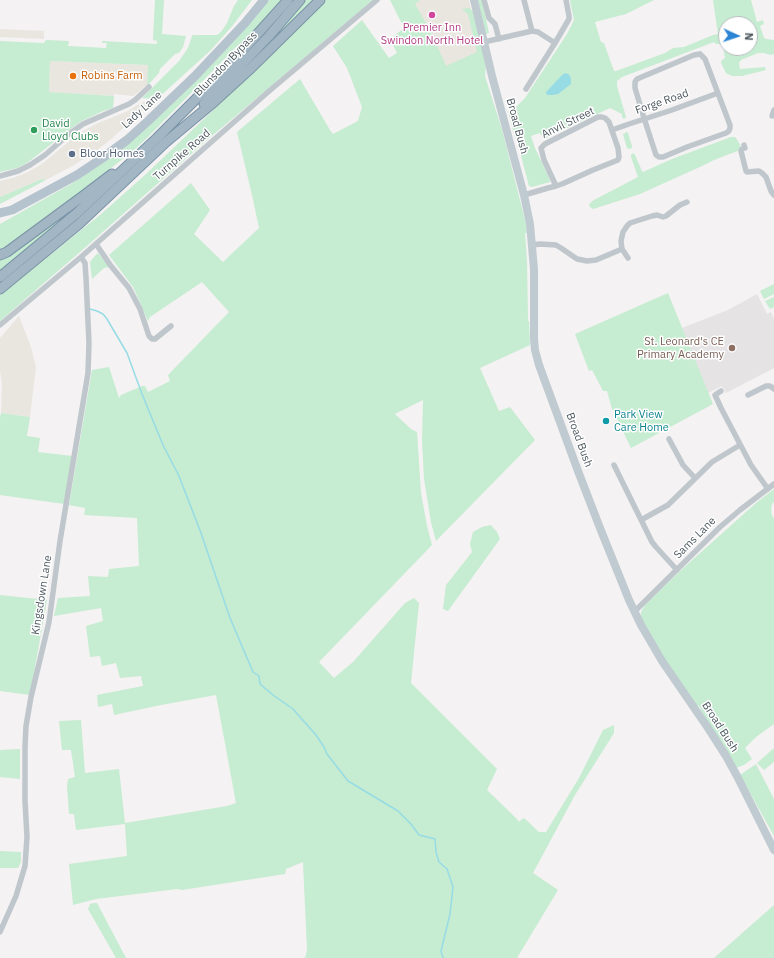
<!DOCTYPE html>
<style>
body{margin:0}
#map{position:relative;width:774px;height:958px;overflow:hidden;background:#f4f2f2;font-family:"IBM Plex Sans",sans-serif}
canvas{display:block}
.north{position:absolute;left:718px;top:16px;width:40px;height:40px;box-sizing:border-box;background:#fff;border:1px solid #b7bcbe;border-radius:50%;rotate:93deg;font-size:11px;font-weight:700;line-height:16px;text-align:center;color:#4b575d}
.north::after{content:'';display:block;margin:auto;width:14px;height:18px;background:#2c85d4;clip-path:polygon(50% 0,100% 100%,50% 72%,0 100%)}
</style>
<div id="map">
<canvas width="774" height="958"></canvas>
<div class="north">N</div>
</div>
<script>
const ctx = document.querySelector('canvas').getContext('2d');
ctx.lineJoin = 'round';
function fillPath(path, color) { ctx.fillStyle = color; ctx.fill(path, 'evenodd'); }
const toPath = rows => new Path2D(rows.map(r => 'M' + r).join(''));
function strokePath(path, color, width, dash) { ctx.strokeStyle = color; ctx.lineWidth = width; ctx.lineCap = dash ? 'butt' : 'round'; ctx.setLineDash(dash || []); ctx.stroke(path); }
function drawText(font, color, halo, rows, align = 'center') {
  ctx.font = font + ' "IBM Plex Sans",sans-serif'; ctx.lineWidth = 3; ctx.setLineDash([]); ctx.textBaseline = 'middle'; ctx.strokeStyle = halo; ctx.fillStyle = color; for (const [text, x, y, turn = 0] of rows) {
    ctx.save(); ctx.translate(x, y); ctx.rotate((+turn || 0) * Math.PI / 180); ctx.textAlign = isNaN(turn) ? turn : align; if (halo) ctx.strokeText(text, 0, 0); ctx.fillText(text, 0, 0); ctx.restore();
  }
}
fillPath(toPath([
 [410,0,469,0,478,44,485,73,454,90],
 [0,29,44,31,44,39,0,37],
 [50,61,148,65,147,85,133,96,114,94,114,96,49,92],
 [142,102,144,102,151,103,109,141,97,150,74,165,46,180,42,179,0,197,0,181,13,178,26,173,42,164,74,137,83,131,96,124,128,111],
 [19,316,31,347,36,367,30,417,1,413,2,384,0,371,0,338]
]), '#e9e6e0');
fillPath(toPath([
 [757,294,767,314,771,312,774,319,774,368,726,393,722,386,708,393,682,328,728,310]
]), '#e5e3e3');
fillPath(toPath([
 [155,0,164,0,162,34,186,36,183,47,179,53,175,54,160,69,159,73,148,85,147,85,148,65,50,61,49,92,114,96,113,108,103,111,80,122,72,128,27,163,17,168,0,172,0,41,42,43,44,43,46,40,69,41,68,46,106,48,107,43,102,43,102,41,157,44,157,41,153,40,153,38],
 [238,0,252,0,233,25,211,50,157,99,154,99,142,98,179,61,188,48,192,36,193,35,217,35,221,32,227,23,234,6],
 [269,0,282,0,254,33,235,48,148,137,133,151,93,182,12,244,0,251,0,224,71,184,102,163,255,18],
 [305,0,315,0,252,62,251,61],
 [326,0,373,0,207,140,80,252,0,321,0,295,100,215,145,175,247,78],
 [390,0,420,0,415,4,431,32,446,66,477,52,468,14,462,9,470,8,473,12,486,64,485,76,503,133,526,224,527,233,525,233,527,262,528,321,529,321,530,345,480,368,499,411,510,407,535,440,436,541,431,522,424,479,422,441,423,400,395,414,411,429,417,432,421,493,427,526,432,545,319,662,334,678,353,662,405,603,414,598,419,603,411,683,497,769,487,790,518,820,518,822,524,818,539,832,546,832,579,778,603,730,614,725,614,733,575,795,533,873,558,890,517,958,305,958,307,950,303,862,286,869,285,874,182,890,177,889,96,899,73,905,69,864,127,856,125,824,76,830,74,814,69,814,67,787,68,779,75,777,71,750,62,750,59,721,81,720,85,773,119,769,125,823,227,806,236,803,216,695,161,705,114,715,112,704,98,707,97,695,143,686,141,676,120,678,116,663,102,666,100,656,90,657,86,626,103,621,101,608,54,616,58,598,90,596,88,576,108,577,109,569,139,566,137,518,84,515,85,508,69,505,92,370,109,367,119,398,121,395,142,386,145,386,148,392,170,381,168,375,229,312,202,282,150,317,148,321,133,287,109,255,191,183,210,210,194,234,223,262,259,228,252,195,237,132,300,79,330,130,333,134,358,121,362,107,347,68,333,46,362,20,389,58,397,53,390,39,404,28],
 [478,0,482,0,489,33,486,34],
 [570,0,654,0,626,14,595,22,601,42,604,43,614,71,616,71,665,53,673,48,684,47,713,35,718,34,713,0,751,0,757,22,763,20,764,24,760,26,764,38,766,39,774,40,774,54,771,55,764,53,758,53,741,60,739,63,740,69,765,67,766,70,742,76,732,76,726,73,721,63,721,61,725,58,722,41,720,44,716,44,714,42,622,77,617,81,617,86,626,117,624,119,622,117,622,114,610,108,544,139,540,133,531,136,535,148,550,180,550,182,532,187,529,186,516,137,515,138,508,111,514,109,525,98,567,34,574,20],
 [726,24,750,24,750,48,726,48],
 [627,132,628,133,632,146,632,148,629,149,627,148,623,134],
 [731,137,735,137,738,141,741,147,740,150,714,160,702,166,640,194,593,209,589,206,590,203,594,200,638,177,631,157,631,155,632,154,634,153,635,155,642,171,643,172,672,159],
 [42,179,46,180,44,181,0,204,0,197],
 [73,208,74,210,0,273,0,260],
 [98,253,110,267,104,268,92,279,90,262,94,257],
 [774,284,774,294,764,299,760,291],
 [668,293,713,404,631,448,612,409,607,391,603,391,592,370,589,371,575,334],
 [774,297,774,307,770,309,765,301],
 [1,413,30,417,27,436,40,438,38,452,72,456,64,504,0,495,0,418],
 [774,489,774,502,772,504,771,509,772,515,774,519,774,724,756,737,745,748,752,759,744,765,733,769,717,742,699,706,696,705,679,686,641,618,641,612,645,605,680,571,756,503],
 [491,525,497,532,500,539,448,611,443,609,446,585,472,552,470,544,473,532,482,527],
 [0,595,47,600,30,695,0,691],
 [774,748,774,762,764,770,757,763],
 [20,749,20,779,0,777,0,750],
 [756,764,774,799,774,836,740,775],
 [0,851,21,852,21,862,18,868,0,868],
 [94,903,97,903,126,958,116,958,88,909,90,904],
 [774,905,774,958,714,958]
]), '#c6ecd1');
fillPath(toPath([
 [565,73,568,74,570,76,571,79,571,84,558,94,553,95,547,95,546,92,548,90,562,75]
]), '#97dce5');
strokePath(toPath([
 [90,309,97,311,103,314,107,319,127,353,142,394,163,445,179,476,201,533,230,618,253,672,259,676,260,684,273,695,293,709,316,735,324,747,327,754,348,781,398,811,411,824,419,835,435,839,436,852,439,862,447,869,453,887,450,914,441,951,443,958]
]), '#97dce5', 1.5);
const trunk = toPath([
 [204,104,269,36,300,0],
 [0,255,7,252,83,196,112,174],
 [0,277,77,213,157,138,224,71,288,0],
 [0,289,79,224,166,142,214,102,249,70,320,0]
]);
strokePath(trunk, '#7a94a7', 11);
strokePath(toPath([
 [484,0,489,18,495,24,499,39],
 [524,0,532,31],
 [484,42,532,31,538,32,555,43,526,89],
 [555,43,569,19,569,16,566,0],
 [700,54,705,59,730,125,730,128,729,131,726,133,687,147,663,157,659,157,656,155,644,118,635,88,635,82,637,79,694,55,700,54],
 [772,116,774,110],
 [612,130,629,124,672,110,718,93],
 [744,145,745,148,742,149,741,151,746,171,747,172,759,171,762,173,766,177,771,191,774,195],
 [0,176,18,171,30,165,45,155,69,134,83,124,129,104,135,100,149,87],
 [524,195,548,188,556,186,562,184,593,170,618,160,619,157,618,148,609,122,605,118,602,117,598,117,545,144,541,148,544,160,556,186],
 [96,244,111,266,129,288,140,309,149,336,152,339,155,339,171,326],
 [532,245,540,244,556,245,561,248,577,259,587,261,596,260,622,249,621,241,623,232,627,226,630,223,652,216,657,215,663,217,666,216,680,205,687,202],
 [622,249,628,258],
 [0,325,81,257,268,92,377,0],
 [721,391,715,395,721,408,751,465,768,489],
 [748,395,766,386,770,386,774,389],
 [669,439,683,465,695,478],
 [614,465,652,542,656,547,677,570],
 [641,520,668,505,712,462,740,445],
 [634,612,720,527,740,510,774,484],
 [0,932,16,896,25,866,27,837,25,801,25,747,26,726,31,697,49,622,60,541,88,373,89,343,86,278,85,263,81,257]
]), '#bfc7cd', 5.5);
strokePath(toPath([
 [474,0,492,76,524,195,530,224,534,269,534,339,535,350,539,365,578,471,600,528,629,600,641,625,662,661,708,728,726,756,737,776,774,850]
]), '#c0cad1', 8);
strokePath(toPath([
 [0,213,12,210,77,175,101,159,127,140,148,121,195,76,245,23,264,0]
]), '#b4c3cd', 9);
strokePath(trunk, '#a2b6c4', 9);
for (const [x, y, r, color] of [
 [432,15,4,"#d1479c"],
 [73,76,4,"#e8710a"],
 [34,130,4,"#2e9e5b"],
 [72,154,4,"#5c6f8a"],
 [732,348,4,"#8d6e63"],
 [606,421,4,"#0f9aa8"]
]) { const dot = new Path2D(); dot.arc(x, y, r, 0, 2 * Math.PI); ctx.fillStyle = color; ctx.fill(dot); strokePath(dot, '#fff', 1.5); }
drawText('11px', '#b23c85', '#fff', [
 ["Premier Inn",432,28],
 ["Swindon North Hotel",432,41]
]);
drawText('11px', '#4b575d', '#fff', [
 ["Blunsdon Bypass",226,64,-46],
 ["Forge Road",662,102,-19],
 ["Lady Lane",142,110,-42],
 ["Anvil Street",568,123,-26],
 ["Broad Bush",517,126,75],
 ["Turnpike Road",182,155,-41],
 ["Broad Bush",579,440,70],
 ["Sams Lane",695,538,-45],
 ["Kingsdown Lane",42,595,-81],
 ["Broad Bush",720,727,57]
]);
drawText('11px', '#c56008', '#fff', [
 ["Robins Farm",81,76]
], 'left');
drawText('11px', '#27864d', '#fff', [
 ["David",42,124],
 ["Lloyd Clubs",42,137]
], 'left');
drawText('11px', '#4e5e75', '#fff', [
 ["Bloor Homes",80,154]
], 'left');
drawText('11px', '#785e54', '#fff', [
 ["St. Leonard's CE",724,342],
 ["Primary Academy",724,355]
], 'right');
drawText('11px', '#0d838f', '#fff', [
 ["Park View",614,415],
 ["Care Home",614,428]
], 'left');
</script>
